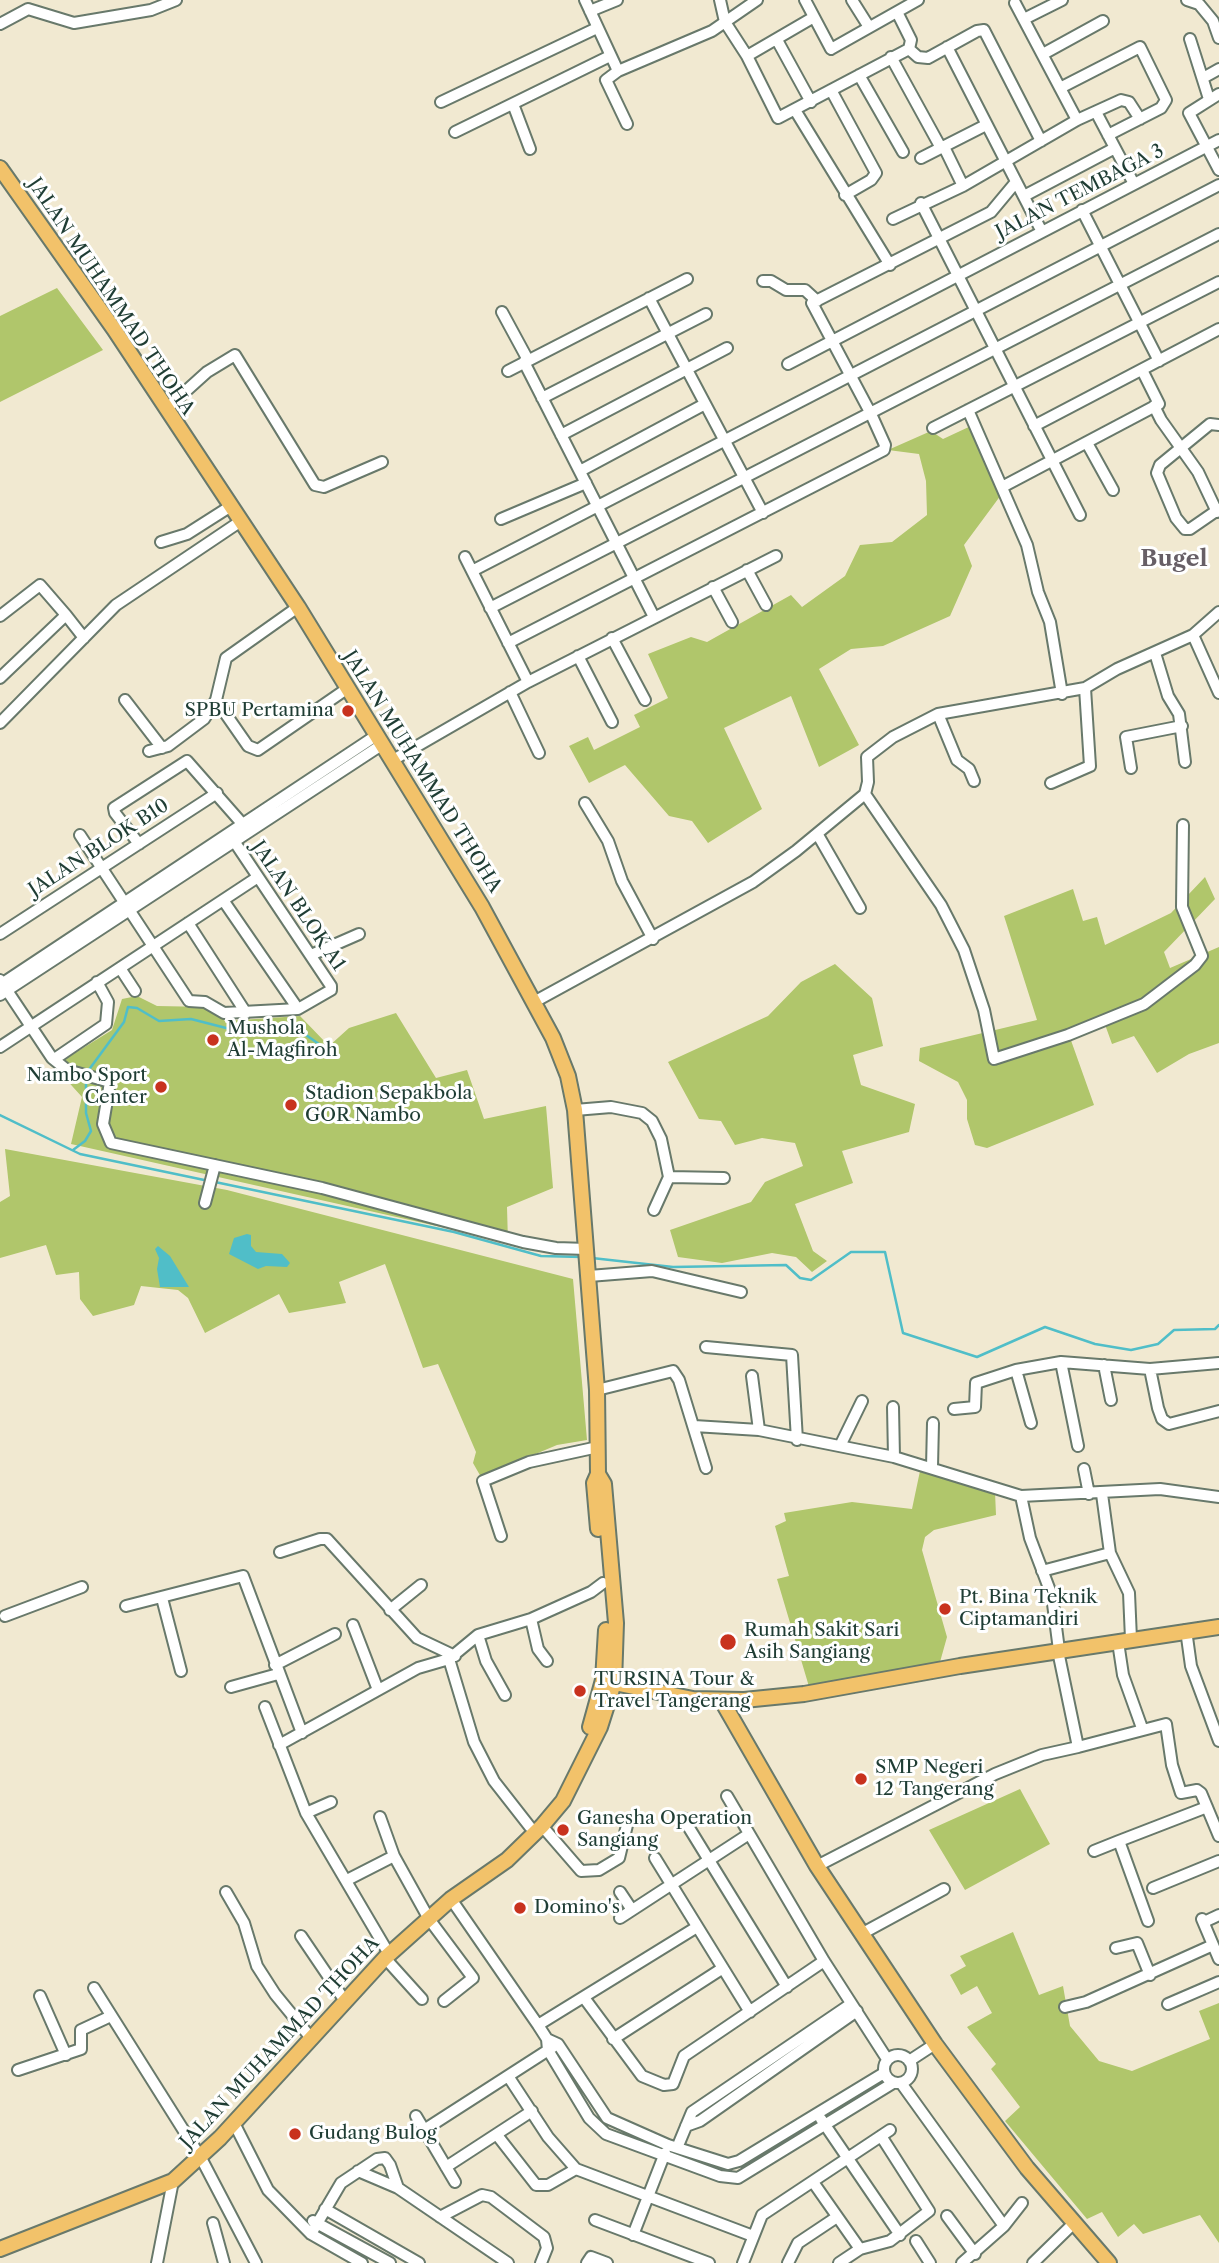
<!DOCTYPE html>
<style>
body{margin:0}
canvas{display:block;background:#f1e9d1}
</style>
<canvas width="1219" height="2263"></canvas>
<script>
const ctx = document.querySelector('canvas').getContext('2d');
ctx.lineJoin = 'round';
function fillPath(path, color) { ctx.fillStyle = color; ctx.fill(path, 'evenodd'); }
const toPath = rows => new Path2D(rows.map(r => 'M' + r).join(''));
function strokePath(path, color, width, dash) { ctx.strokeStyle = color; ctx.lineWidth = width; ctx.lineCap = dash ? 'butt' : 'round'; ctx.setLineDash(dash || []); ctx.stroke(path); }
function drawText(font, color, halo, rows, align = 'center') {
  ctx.font = font + ' "Libre Caslon Text",serif'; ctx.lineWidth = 6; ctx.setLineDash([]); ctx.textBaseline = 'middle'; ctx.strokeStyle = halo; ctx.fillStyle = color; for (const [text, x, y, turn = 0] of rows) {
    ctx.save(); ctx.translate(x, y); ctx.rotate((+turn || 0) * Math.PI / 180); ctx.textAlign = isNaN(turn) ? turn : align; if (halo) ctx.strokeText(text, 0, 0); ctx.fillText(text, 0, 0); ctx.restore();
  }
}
fillPath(toPath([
 [57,288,103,350,0,402,0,316],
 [973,425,1001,495,964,545,972,566,950,616,883,646,851,649,819,669,859,745,819,767,791,696,724,728,762,809,708,843,692,821,669,816,625,765,589,783,569,746,588,737,594,750,640,727,634,715,668,698,648,654,691,637,707,642,791,595,802,607,845,576,860,545,892,542,927,515,926,481,919,454,888,450,931,431,943,439],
 [1205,877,1215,899,1164,952,1170,968,1219,947,1219,1043,1189,1054,1157,1073,1134,1036,1112,1044,1103,1019,1068,1032,1094,1105,987,1148,975,1145,967,1119,967,1100,958,1082,919,1061,920,1048,1037,1020,1004,916,1073,889,1083,921,1097,917,1105,945,1171,913],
 [835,964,872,998,883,1046,853,1055,861,1085,915,1104,909,1132,842,1151,853,1183,795,1204,813,1251,827,1261,812,1272,796,1257,772,1253,722,1263,678,1257,670,1230,751,1202,765,1182,803,1166,795,1143,762,1138,735,1145,721,1121,699,1119,668,1062,768,1016,801,982],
 [137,996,157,1006,209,1007,225,1021,300,1016,329,1046,349,1028,396,1013,436,1078,467,1070,484,1119,546,1106,553,1188,507,1207,508,1242,71,1144,82,1097,54,1066,112,1030,122,999],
 [5,1149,227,1190,573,1279,587,1440,557,1445,481,1477,473,1463,476,1452,438,1364,423,1368,385,1264,339,1282,346,1303,289,1313,279,1294,205,1333,188,1298,178,1290,141,1286,134,1305,93,1316,80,1299,79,1272,56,1275,46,1245,0,1258,0,1202,10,1196],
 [920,1471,995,1492,996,1515,934,1530,925,1537,922,1550,947,1637,940,1662,810,1690,777,1579,789,1576,775,1526,786,1521,784,1513,852,1502,912,1509],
 [1020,1789,1050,1844,965,1890,929,1830],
 [1013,1932,1039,1995,1063,1986,1070,2026,1099,2061,1132,2071,1210,2039,1199,2011,1219,2003,1219,2243,1200,2215,1143,2234,1134,2224,1118,2237,1102,2212,1087,2219,1005,2121,1020,2107,991,2069,996,2064,967,2027,992,2013,977,1986,961,1995,950,1975,966,1966,960,1956]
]), '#b0c66b');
fillPath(toPath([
 [247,1234,251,1235,251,1246,256,1252,282,1254,290,1263,287,1267,266,1266,258,1269,229,1254,234,1238],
 [158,1246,170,1256,189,1287,160,1287,157,1269,159,1258,155,1249]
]), '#50bec8');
strokePath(toPath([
 [88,1071,124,1022,128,1007,137,1008,159,1021,191,1019,230,1029,277,1030,293,1026,329,1051],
 [0,1115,80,1154,209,1181],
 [73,1150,85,1141,91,1131,86,1113,86,1077],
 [215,1182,454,1232,541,1256,582,1257],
 [592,1258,673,1267,786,1265,800,1278,811,1280,851,1252,885,1252,903,1333,977,1357,1045,1327,1095,1344,1131,1350,1158,1344,1174,1330,1215,1329,1219,1325]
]), '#50bec8', 2.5);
const minor = toPath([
 [585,0,618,71,712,31,757,0],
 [720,0,725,22,747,56,778,118,909,49],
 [805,0,831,49,918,0],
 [852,0,869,27],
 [1187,0,1199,4,1213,21,1219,38],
 [1015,3,1077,120],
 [590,11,617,0],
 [897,12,911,40,909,49],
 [1024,19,1062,0],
 [0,24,28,9,74,23,151,10,176,0],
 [1190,39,1209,99],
 [777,40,811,102],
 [947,47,1042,232],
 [909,49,918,57,928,58,977,31,984,30,1041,141],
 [1043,54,1103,21],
 [747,56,814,17],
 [891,57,941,148],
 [618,71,606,80,627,124],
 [859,75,903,152],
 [1203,78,1219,69],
 [1060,88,1140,47,1166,100,1161,108,1108,135],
 [831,90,876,173,871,180,845,195],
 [1219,94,1189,113,1219,170],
 [441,102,597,28],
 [513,104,530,149],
 [795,110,890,265],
 [1096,112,1134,184],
 [455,132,610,56],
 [944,147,963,186],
 [921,158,986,125],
 [1024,196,1115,148],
 [921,203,1080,515],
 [1082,210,1159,361],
 [893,219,963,186,1077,120,1121,100,1129,102,1140,119],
 [763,281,771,281,786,290,805,290,817,301],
 [649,298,763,513],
 [502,312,528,360],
 [524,362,654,617],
 [788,364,1219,140],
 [508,371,687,279],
 [542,398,706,314],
 [1154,406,1161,420,1198,472,1217,512],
 [166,409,207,372,235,355,315,485,324,487,382,462],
 [968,410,1027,545,1038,592,1050,622,1062,694],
 [1219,425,1210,424,1160,465,1157,473,1176,518,1185,529,1190,529,1219,509],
 [1034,426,1219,329],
 [933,428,1219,282],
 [561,435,727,348],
 [1087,443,1113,490],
 [580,471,705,404],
 [1002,487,1159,404,1142,370],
 [501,519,586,483],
 [161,542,187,534,231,506],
 [465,557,528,682],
 [747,570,766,605],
 [472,571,1219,185],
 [713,587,732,622],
 [490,608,1219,234],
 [0,616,40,585,66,615],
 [1193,635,1219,693],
 [612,638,645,700],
 [508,643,884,450,885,445,871,414,812,303,991,212,1016,182],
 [1155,653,1168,696,1179,714,1185,762],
 [578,656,612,722],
 [0,678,66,615,84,638],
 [510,692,539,753],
 [125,700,162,748],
 [216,700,248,746,258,750,348,688],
 [938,714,957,760,969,769,974,781],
 [0,723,116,605,241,521],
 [149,751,168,746,204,719,216,700,226,658,298,607],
 [393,760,528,682,776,556],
 [1131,768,1126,737,1182,726],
 [1051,783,1090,766,1085,688],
 [865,794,941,905,964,950,984,1010,994,1059,1068,1035,1144,1004,1195,965,1202,956,1182,907,1183,825],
 [585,803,608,841,622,881,653,939],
 [80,835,189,1001,205,1002,224,1013,298,1009,331,990,331,986,234,841],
 [818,835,860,908],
 [139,844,115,813,114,808,187,761,246,828],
 [223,900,298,1009],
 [188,923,246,1013],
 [0,934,217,793],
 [311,955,359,934],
 [120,968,135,991],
 [0,980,52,1058,67,1070,110,1082,103,1124,111,1143,322,1188,523,1242,556,1248,587,1249],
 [0,985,377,735],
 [0,995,383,744],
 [534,1002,753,882,796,851,865,794,868,782,867,757,893,737,938,714,1085,688,1117,669,1193,635,1219,612],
 [0,1047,258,877],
 [56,1058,106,1024,108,1002,97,982],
 [575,1110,611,1107,642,1113,652,1121,661,1139,669,1177,654,1210],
 [669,1177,724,1178],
 [205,1203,215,1165],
 [589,1276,652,1271,741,1292],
 [706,1347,792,1355,797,1440],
 [1061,1362,1078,1446],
 [1104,1365,1111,1400],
 [1150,1369,1158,1408,1162,1419,1169,1424,1219,1411],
 [1016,1370,1031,1423],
 [752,1376,759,1430],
 [597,1390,673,1371,679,1380,706,1468],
 [893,1407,894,1457],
 [954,1409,975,1407,976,1383,1016,1370,1061,1362,1150,1369,1219,1363],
 [694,1426,759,1430,894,1457,1021,1496,1160,1489,1219,1497],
 [840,1446,862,1401],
 [932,1467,933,1423],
 [1084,1469,1089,1494],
 [1102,1494,1110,1553,1129,1593,1131,1639],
 [1021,1496,1030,1538,1052,1596,1059,1650],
 [501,1536,483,1481,529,1462,598,1447],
 [280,1552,320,1539,327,1539,417,1638,455,1656],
 [1042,1571,1110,1553],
 [162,1598,181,1671],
 [126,1606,243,1576,302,1733],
 [390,1610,421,1585],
 [5,1616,82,1587],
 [531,1619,538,1649,547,1661],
 [353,1625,378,1690],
 [1186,1630,1191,1666,1219,1741],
 [478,1635,486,1661,505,1695],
 [1118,1642,1123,1675,1142,1728],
 [449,1659,474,1742,494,1781,530,1827],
 [275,1665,335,1634],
 [231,1687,278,1674],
 [265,1707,306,1813,389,1954],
 [279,1745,418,1668,449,1659,478,1635,531,1619,591,1592,603,1583],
 [1078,1747,1166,1724,1172,1765,1181,1793,1197,1790,1201,1793,1219,1836],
 [727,1796,824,1961,887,2059],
 [306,1813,331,1802],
 [380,1817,394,1856,429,1919,473,1978,444,2001],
 [683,1818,787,1987],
 [542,1826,581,1871,599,1870,619,1858,628,1821],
 [1094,1851,1119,1841],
 [655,1858,750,2012],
 [817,1866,995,1774,1042,1755,1078,1747,1058,1651],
 [347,1880,394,1856],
 [1153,1888,1219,1861],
 [226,1892,244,1923,257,1966,275,1994,311,2038],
 [620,1892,632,1910],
 [451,1899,538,2025,547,2039,548,2050,589,2118,606,2134,720,2176,738,2178,893,2083],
 [620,1918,749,1834],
 [1202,1919,1219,1959],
 [1148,1921,1119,1841,1207,1807],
 [1204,1922,1219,1915],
 [863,1933,944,1889],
 [301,1936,345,2001],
 [1116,1948,1137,1943,1150,1975],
 [385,1958,422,1999],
 [94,1988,201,2158,256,2263],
 [40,1996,66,2055],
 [585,1999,642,2076,664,2085,673,2084,684,2056,824,1961],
 [1168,2004,1219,1982],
 [1065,2007,1086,2002,1213,1945],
 [538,2025,697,1927],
 [547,2039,558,2044,607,2118,668,2145,728,2164,739,2161,884,2073],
 [613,2039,723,1968],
 '884 2069a14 14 0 1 1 28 0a14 14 0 1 1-28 0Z',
 [909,2061,935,2044],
 [18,2070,81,2049,81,2030,111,2016],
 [508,2076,548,2137,576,2169,753,2236],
 [901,2083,1004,2226],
 [416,2116,455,2182],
 [821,2119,900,2235],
 [234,2123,268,2190,311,2234,362,2263],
 [686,2126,700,2121,857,2011],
 [424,2130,553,2047],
 [497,2135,536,2185,548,2185,576,2169],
 [677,2148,692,2112,851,2004],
 [446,2167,532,2111],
 [358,2171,398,2188,508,2263],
 [813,2182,860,2249],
 [325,2209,419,2263],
 [947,2216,975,2254],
 [440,2217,482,2195,491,2197,544,2237,547,2248,541,2263],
 [595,2220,709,2263],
 [313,2221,390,2263],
 [213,2223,224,2263],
 [311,2234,341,2183,377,2159,385,2158,390,2165,398,2188],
 [633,2235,665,2153],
 [916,2241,930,2263],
 [157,2263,173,2181],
 [587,2263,591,2257,607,2263],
 [743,2263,762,2215,890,2130],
 [788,2263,798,2243,837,2217],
 [839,2263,860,2249,890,2241,929,2211,881,2136],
 [962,2263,1004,2226,1022,2203],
 [1033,2263,1075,2222]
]);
const major = toPath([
 [0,168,114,329,298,607,482,907,553,1038,568,1076,575,1110,597,1390,598,1474,604,1484,616,1623,614,1683,600,1727,563,1801,542,1826,507,1860,451,1899,385,1958,220,2138,173,2181,0,2249],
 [598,1529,594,1483,598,1474],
 [614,1683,693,1699,744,1700,804,1694,960,1666,1219,1627],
 [722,1701,817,1866,935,2044,1027,2168,1109,2263],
 [590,1727,603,1680,606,1630]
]);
strokePath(minor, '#68796b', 14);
strokePath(major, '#68796b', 18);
strokePath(minor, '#fff', 10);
strokePath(major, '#f2c26a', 14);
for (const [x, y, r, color] of [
 [348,711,7,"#c8321e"],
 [213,1040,7,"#c8321e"],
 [161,1087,7,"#c8321e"],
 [291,1105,7,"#c8321e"],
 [945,1609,7,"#c8321e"],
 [728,1642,9,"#c8321e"],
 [580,1691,7,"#c8321e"],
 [861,1779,7,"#c8321e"],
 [563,1830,7,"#c8321e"],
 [520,1908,7,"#c8321e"],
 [295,2134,7,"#c8321e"]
]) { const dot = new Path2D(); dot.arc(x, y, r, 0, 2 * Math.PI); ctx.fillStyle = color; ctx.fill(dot); strokePath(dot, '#fff', 2.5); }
drawText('19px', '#1f3d34', '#fff', [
 ["JALAN TEMBAGA 3",1080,192,-27],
 ["JALAN MUHAMMAD THOHA",111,297,56],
 ["JALAN MUHAMMAD THOHA",422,772,58],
 ["JALAN BLOK B10",99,848,-33],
 ["JALAN BLOK A1",298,906,56],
 ["JALAN MUHAMMAD THOHA",280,2043,-47]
]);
drawText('19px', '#1f3d34', '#fff', [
 ["SPBU Pertamina",334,711,"right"],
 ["Mushola",227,1029],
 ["Al-Magfiroh",227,1051],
 ["Nambo Sport",147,1076,"right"],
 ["Center",147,1098,"right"],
 ["Stadion Sepakbola",305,1094],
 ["GOR Nambo",305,1116],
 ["Pt. Bina Teknik",959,1598],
 ["Ciptamandiri",959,1620],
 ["Rumah Sakit Sari",744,1631],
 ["Asih Sangiang",744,1653],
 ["TURSINA Tour &",594,1680],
 ["Travel Tangerang",594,1702],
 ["SMP Negeri",875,1768],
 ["12 Tangerang",875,1790],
 ["Ganesha Operation",577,1819],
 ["Sangiang",577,1841],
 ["Domino's",534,1908],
 ["Gudang Bulog",309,2134]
], 'left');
drawText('bold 23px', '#675f66', '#fff', [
 ["Bugel",1174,559]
]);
</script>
